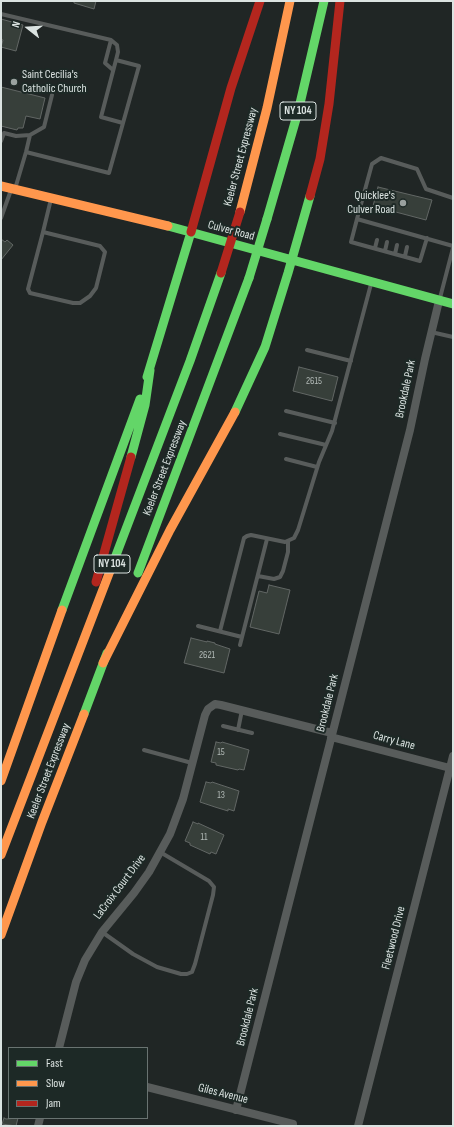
<!DOCTYPE html>
<style>
body{margin:0}
#map{position:relative;width:454px;height:1127px;overflow:hidden;background:#202625;font-family:"Sofia Sans Condensed",sans-serif}
canvas{display:block}
.frame{position:absolute;inset:0;border:2px solid #dbe3e1;pointer-events:none}
.legend{position:absolute;left:8px;top:1047px;width:140px;height:72px;box-sizing:border-box;background:#1d2926;border:1px solid #697371;margin:0;padding:5px 7px;list-style:none;font-size:12px;color:#dbe3e1}
.legend li{display:flex;align-items:center;gap:8px;height:20px}
.legend b{width:20px;border:1px solid #697371}
.north{position:absolute;left:8px;top:8px;width:40px;height:40px;-webkit-text-stroke:3px #1d2926;paint-order:stroke;rotate:287deg;font-size:11px;font-weight:700;line-height:16px;text-align:center;color:#dbe3e1}
.north::after{content:'';display:block;margin:auto;width:14px;height:18px;background:#dbe3e1;clip-path:polygon(50% 0,100% 100%,50% 72%,0 100%)}
</style>
<div id="map">
<canvas width="454" height="1127"></canvas>
<div class="frame"></div>
<ul class="legend">
<li><b style="height:5px;background:#63d668"></b>Fast</li>
<li><b style="height:5px;background:#ff974d"></b>Slow</li>
<li><b style="height:5px;background:#b3261e"></b>Jam</li>
</ul>
<div class="north">N</div>
</div>
<script>
const ctx = document.querySelector('canvas').getContext('2d');
ctx.lineJoin = 'round';
function fillPath(path, color) { ctx.fillStyle = color; ctx.fill(path, 'evenodd'); }
const toPath = rows => new Path2D(rows.map(r => 'M' + r).join(''));
function strokePath(path, color, width, dash) { ctx.strokeStyle = color; ctx.lineWidth = width; ctx.lineCap = dash ? 'butt' : 'round'; ctx.setLineDash(dash || []); ctx.stroke(path); }
function drawText(font, color, halo, rows, align = 'center') {
  ctx.font = font + ' "Sofia Sans Condensed",sans-serif'; ctx.lineWidth = 4; ctx.setLineDash([]); ctx.textBaseline = 'middle'; ctx.strokeStyle = halo; ctx.fillStyle = color; for (const [text, x, y, turn = 0] of rows) {
    ctx.save(); ctx.translate(x, y); ctx.rotate((+turn || 0) * Math.PI / 180); ctx.textAlign = isNaN(turn) ? turn : align; if (halo) ctx.strokeText(text, 0, 0); ctx.fillText(text, 0, 0); ctx.restore();
  }
}
const building = toPath([
 [74,1,96,1,94,9,74,3,74,1],
 [1,19,23,25,16,51,1,47,3,40,1,39,1,19],
 [1,87,45,98,40,119,26,116,23,128,18,128,17,130,1,126,1,87],
 [378,187,432,200,426,220,373,206,378,187],
 [1,239,5,242,7,240,13,245,1,260,1,239],
 [299,367,338,377,332,401,293,391,299,367],
 [269,585,290,590,279,634,250,627,259,591,267,593,269,585],
 [191,638,207,642,207,641,215,643,215,644,230,649,224,673,184,663,191,638],
 [216,742,221,743,222,742,249,750,244,770,239,769,238,770,216,765,216,763,211,762,216,742],
 [206,782,211,783,212,782,239,791,234,811,228,809,228,811,215,807,200,802,206,782],
 [193,822,198,824,198,823,224,835,216,854,211,852,210,854,190,845,190,843,185,841,193,822],
 [4,1118,6,1119,18,1118,16,1126,2,1124,4,1118]
]);
fillPath(building, '#373f3a');
strokePath(building, '#626765', 1);
strokePath(toPath([
 [1,14,111,40,117,45,118,52,116,60,139,66,109,173,26,152],
 [111,40,105,63,113,70],
 [116,60,101,117,123,123],
 [1,141,4,133,16,136,30,135,44,127,52,95],
 [15,189,26,152,30,135],
 [453,198,426,189,417,169,381,158,372,164,357,219,453,246],
 [1,218,11,190],
 [357,219,351,242,420,261,427,238],
 [43,232,100,246,105,252,96,288,90,296,80,303,73,303,30,293,28,289,43,232,51,199],
 [375,248,377,240],
 [385,251,387,242],
 [395,254,397,245],
 [405,256,407,247],
 [440,298,453,248],
 [431,332,453,337],
 [307,350,351,361],
 [286,411,335,423],
 [280,434,326,445],
 [286,459,317,467],
 [258,576,274,579,280,577,283,571,288,552,288,542],
 [198,626,242,637],
 [220,631,244,538,247,536,251,535,285,542,294,538,298,530,319,462,332,431,371,284],
 [240,645,267,539],
 [223,726,252,733],
 [238,730,242,710],
 [144,750,192,763],
 [102,932,133,954,157,967,181,974,187,974,192,972,195,964,213,895,214,887,209,881,160,852]
]), '#585c5b', 4);
strokePath(toPath([
 [331,737,450,768],
 [59,1048,76,982,85,960,102,932,134,893,149,872,170,834,183,799,205,715,208,709,215,704,221,705,332,733],
 [147,1087,293,1124,293,1126],
 [236,1110,410,430,425,359,439,301],
 [38,1126,40,1118],
 [358,1126,453,756]
]), '#585c5b', 8);
strokePath(toPath([
 [267,219,298,112,324,1],
 [168,226,453,304],
 [147,377,191,232],
 [235,412,265,347,288,273,310,196],
 [131,457,145,405,150,370],
 [110,571,190,361,221,273],
 [138,573,249,278],
 [62,610,140,399],
 [84,714,107,653]
]), '#63d668', 9);
strokePath(toPath([
 [1,186,168,226],
 [240,212,267,108,290,1],
 [103,663,170,530,235,412],
 [1,781,62,610],
 [1,855,110,571],
 [1,935,42,822,84,714]
]), '#ff974d', 9);
strokePath(toPath([
 [310,196,320,159,329,104,340,1],
 [191,232,231,88,260,1],
 [96,582,131,457]
]), '#b3261e', 9);
strokePath(toPath([
 [249,278,267,219]
]), '#63d668', 9);
strokePath(toPath([
 [221,273,240,212]
]), '#b3261e', 9);
for (const [x, y, r, color] of [
 [14,82,4,"#9aa19f"],
 [403,203,4,"#9aa19f"]
]) { const dot = new Path2D(); dot.arc(x, y, r, 0, 2 * Math.PI); ctx.fillStyle = color; ctx.fill(dot); strokePath(dot, '#1d2926', 1.5); }
drawText('10px', '#b2bab7', null, [
 ["2615",314,381],
 ["2621",207,655],
 ["15",221,752],
 ["13",221,795],
 ["11",204,837]
]);
for (const [x, y, w] of [
 [298,111,36],
 [112,564,36]
]) { const box = new Path2D(); box.roundRect(x - w / 2, y - 9, w, 18, 3); ctx.fillStyle = '#1d2926'; ctx.fill(box); strokePath(box, '#dbe3e1', 1); }
drawText('bold 11px', '#dbe3e1', null, [
 ["NY 104",298,111],
 ["NY 104",112,564]
]);
drawText('12px', '#dbe3e1', '#1d2926', [
 ["Saint Cecilia's",22,75],
 ["Catholic Church",22,89],
 ["Quicklee's",395,196,"right"],
 ["Culver Road",395,210,"right"]
], 'left');
drawText('12px', '#dbe3e1', '#1d2926', [
 ["Keeler Street Expressway",241,157,-75],
 ["Culver Road",231,231,15],
 ["Brookdale Park",406,389,-78],
 ["Keeler Street Expressway",165,468,-69],
 ["Brookdale Park",328,703,-76],
 ["Carry Lane",394,741,15],
 ["Keeler Street Expressway",49,771,-69],
 ["LaCroix Court Drive",120,887,-53],
 ["Fleetwood Drive",394,938,-76],
 ["Brookdale Park",248,1017,-76],
 ["Giles Avenue",223,1094,14]
]);
</script>
